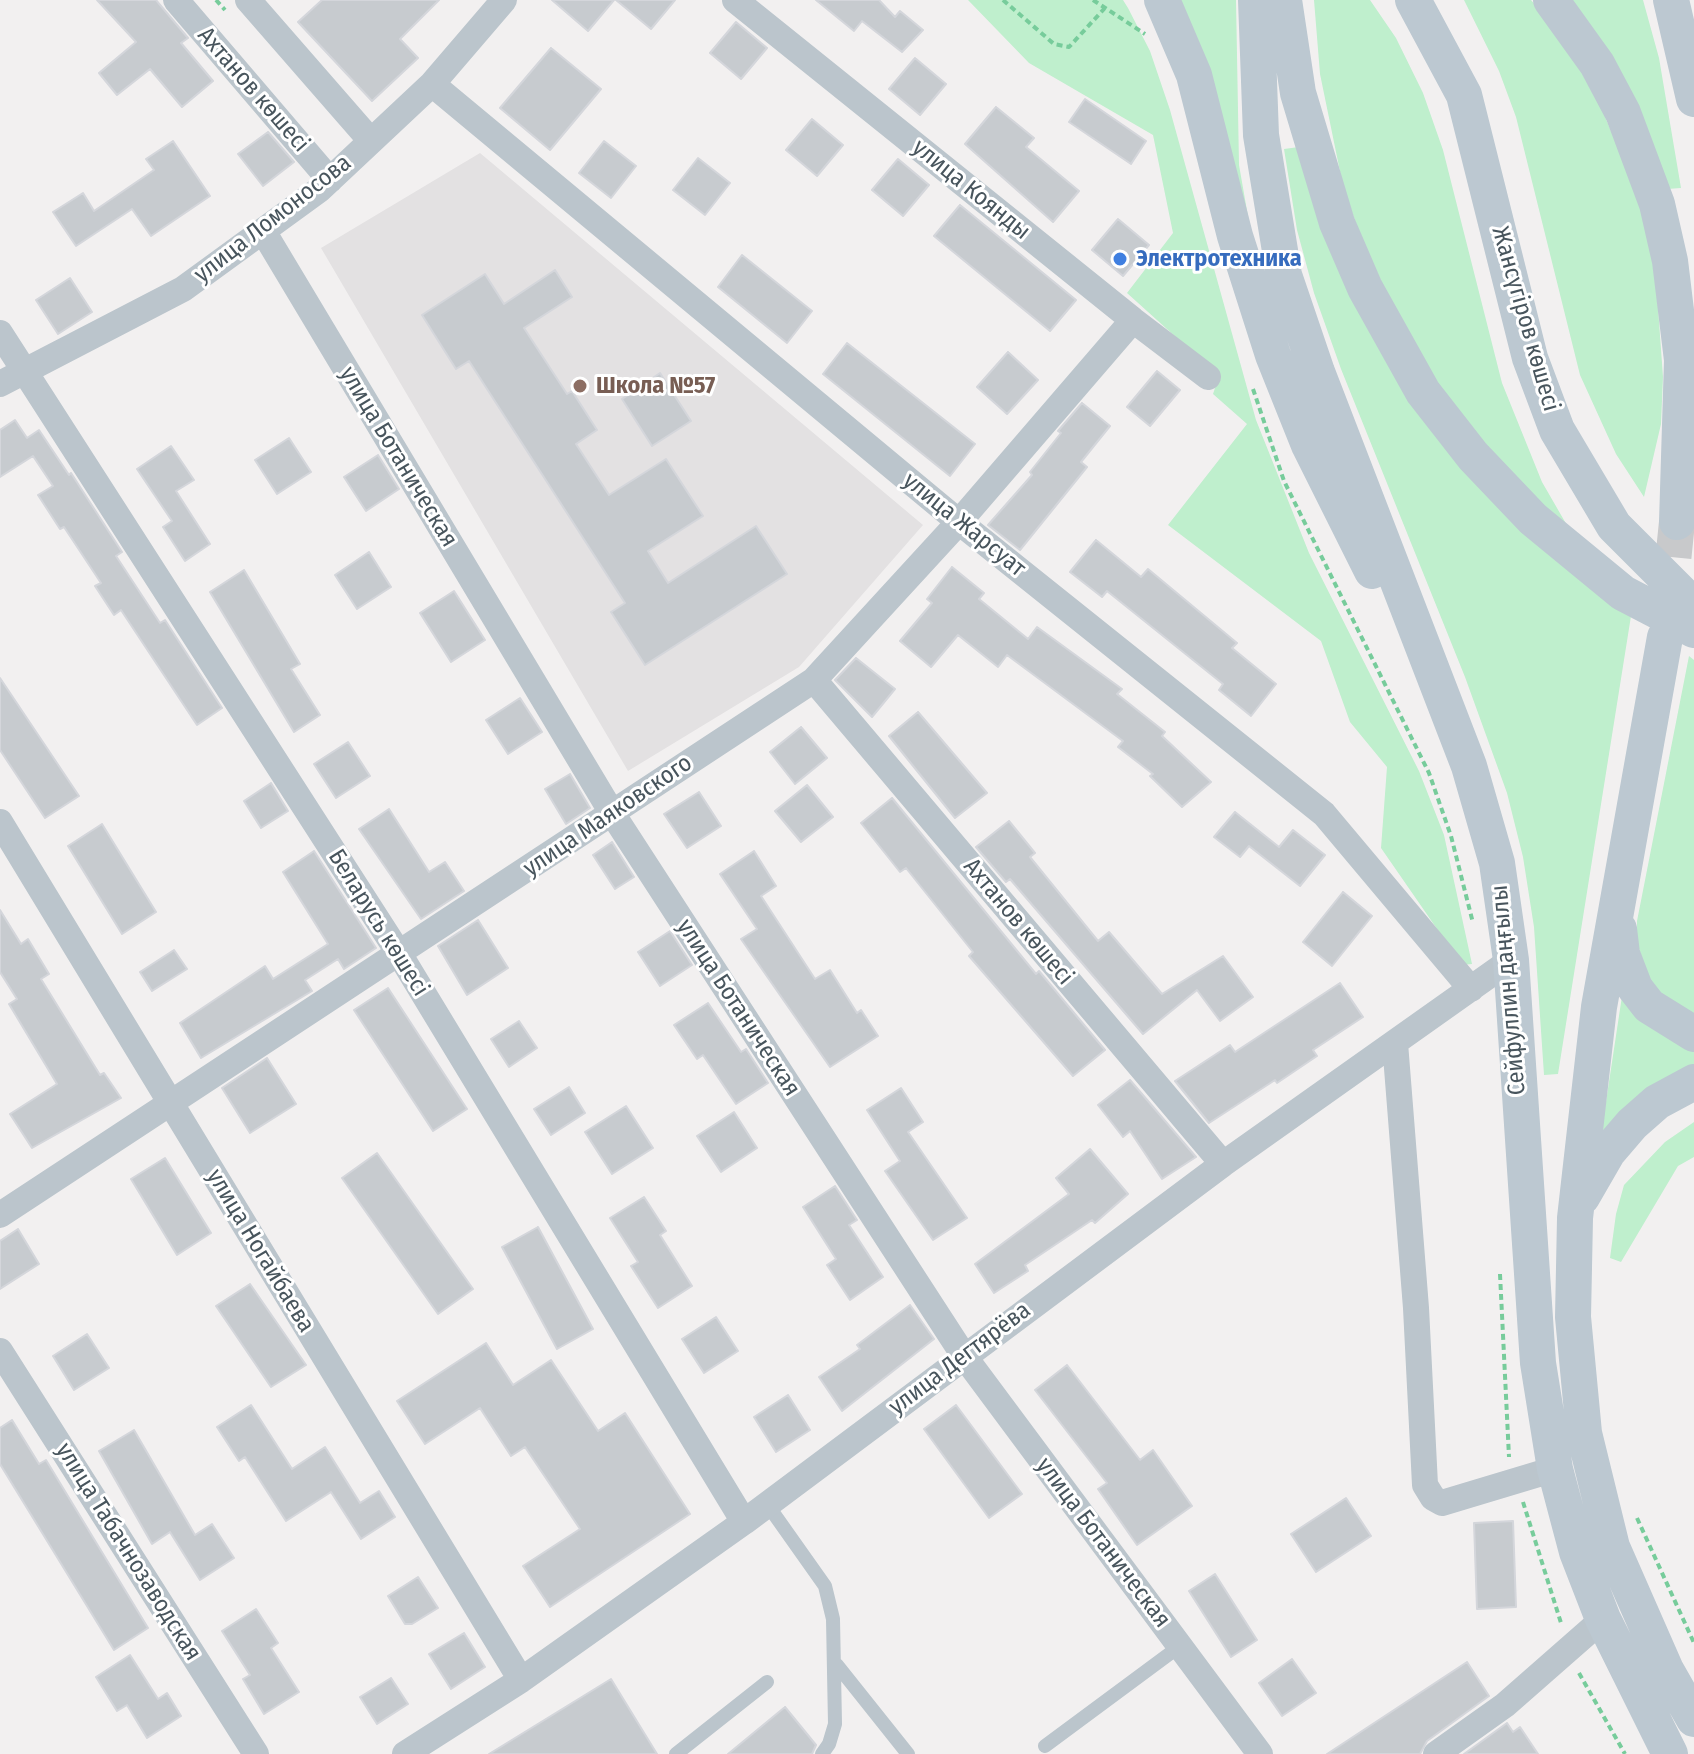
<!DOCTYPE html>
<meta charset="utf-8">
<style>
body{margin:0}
canvas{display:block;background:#f2f0f0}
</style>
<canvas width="1694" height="1754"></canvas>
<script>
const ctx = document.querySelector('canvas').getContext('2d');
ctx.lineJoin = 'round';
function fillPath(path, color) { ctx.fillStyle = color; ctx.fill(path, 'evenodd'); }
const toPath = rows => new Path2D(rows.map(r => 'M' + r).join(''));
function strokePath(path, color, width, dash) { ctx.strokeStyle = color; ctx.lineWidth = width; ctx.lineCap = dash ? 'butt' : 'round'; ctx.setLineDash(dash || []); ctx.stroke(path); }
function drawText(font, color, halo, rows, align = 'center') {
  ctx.font = font + ' "Fira Sans Condensed",sans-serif'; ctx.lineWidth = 6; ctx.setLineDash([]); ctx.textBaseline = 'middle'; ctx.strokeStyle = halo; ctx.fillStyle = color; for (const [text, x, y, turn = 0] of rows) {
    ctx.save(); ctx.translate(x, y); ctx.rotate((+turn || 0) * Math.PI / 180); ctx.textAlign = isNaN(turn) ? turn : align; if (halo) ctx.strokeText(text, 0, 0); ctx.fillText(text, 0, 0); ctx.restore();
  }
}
fillPath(toPath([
 [480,153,923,525,799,667,628,771,321,248]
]), '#e3e1e2');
fillPath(toPath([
 [968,0,1123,0,1128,8,1150,51,1170,110,1256,420,1309,553,1419,771,1444,835,1472,964,1462,965,1381,848,1387,767,1350,722,1321,641,1168,525,1247,424,1213,394,1219,376,1127,293,1173,233,1153,135,1029,63],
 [1172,0,1236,0,1239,165,1249,222],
 [1314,0,1370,0,1396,38,1423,93,1443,150,1502,383,1542,482,1572,534,1542,509,1456,409,1420,358,1400,322,1360,235,1343,186,1320,74],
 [1464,0,1531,0,1537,7,1567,45,1604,114,1643,210,1655,266,1663,377,1661,424,1644,497,1616,454,1580,375,1516,117,1499,71],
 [1571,0,1643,0,1659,58,1681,188,1667,189],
 [1299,147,1340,271,1631,616,1558,1074,1544,1075,1534,927,1523,857,1507,793,1465,677,1341,369,1314,293,1297,230,1284,149],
 [1689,656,1694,660,1694,1020,1650,984,1637,942,1637,921],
 [1622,996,1694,1049,1694,1069,1599,1148],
 [1694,1122,1694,1157,1678,1166,1621,1262,1610,1258,1616,1214,1624,1185,1665,1142]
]), '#bfefcd');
const building = toPath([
 [97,0,156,0,188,38,181,43,213,81,182,107,150,69,117,95,99,73,136,42,97,0],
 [322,0,439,0,400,39,418,58,372,101,298,22,322,0],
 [552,0,614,0,588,31,552,0],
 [616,0,675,0,651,29,616,0],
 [816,0,879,0,895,17,900,11,923,30,902,52,862,21,854,31,816,0],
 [736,22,767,48,741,79,710,53,736,22],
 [551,48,601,89,550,150,500,108,551,48],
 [915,58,946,84,920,115,889,89,915,58],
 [1085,99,1146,141,1131,164,1069,122,1085,99],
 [996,107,1034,138,1026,147,1079,191,1053,222,965,144,996,107],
 [812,119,843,145,817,176,786,150,812,119],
 [268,132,294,162,263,186,238,154,268,132],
 [173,141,210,196,151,236,132,209,76,246,53,212,83,193,94,211,154,170,146,159,173,141],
 [604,141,636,166,611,198,579,173,604,141],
 [698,158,730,183,705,215,673,190,698,158],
 [898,159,929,185,903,216,872,190,898,159],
 [960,205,1076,300,1050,331,934,236,960,205],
 [1118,219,1149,245,1123,276,1092,250,1118,219],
 [742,255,812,311,787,343,718,287,742,255],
 [555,270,572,297,524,328,567,394,572,391,597,430,576,444,609,495,666,459,703,516,648,551,668,583,756,526,787,574,645,665,611,612,625,603,469,361,456,369,422,315,485,274,504,304,555,270],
 [70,278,92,312,58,334,36,300,70,278],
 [847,343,975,444,950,476,823,374,847,343],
 [1008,352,1038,380,1007,414,977,387,1008,352],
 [1157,371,1180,390,1150,426,1127,407,1157,371],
 [660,373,691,421,652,446,622,399,660,373],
 [1082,403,1110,426,1081,462,1087,467,1020,550,988,525,1032,475,1030,472,1061,433,1058,431,1082,403],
 [15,420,27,438,39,430,69,475,71,473,122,552,116,556,160,623,165,620,222,708,197,725,121,610,114,615,95,586,101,583,64,527,60,529,38,495,53,486,33,456,0,477,0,430,15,420],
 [289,438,311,472,277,494,255,460,289,438],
 [171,446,194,480,176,491,210,544,185,561,163,527,172,521,137,469,171,446],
 [378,455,399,489,366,511,344,477,378,455],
 [1096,540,1141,577,1148,569,1237,643,1232,648,1276,684,1251,716,1219,690,1223,684,1107,591,1102,597,1070,572,1096,540],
 [369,552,391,587,357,609,335,575,369,552],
 [952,567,984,593,979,599,1028,639,1037,627,1122,689,1117,694,1165,732,1162,736,1211,782,1182,807,1150,776,1153,774,1118,747,1123,741,1007,655,998,667,958,635,931,667,900,641,932,603,927,599,952,567],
 [244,570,300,664,291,669,320,715,294,732,210,592,244,570],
 [454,591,485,640,451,662,420,613,454,591],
 [856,658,895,689,872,717,835,680,856,658],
 [0,678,79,796,45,818,0,750,0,678],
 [520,698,542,732,508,754,486,720,520,698],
 [918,712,987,793,955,818,889,736,918,712],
 [801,727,827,758,795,784,770,752,801,727],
 [348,742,370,776,336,798,314,764,348,742],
 [570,774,590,808,566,824,545,789,570,774],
 [271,783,288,811,261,828,244,801,271,783],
 [807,785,833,817,801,842,775,811,807,785],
 [699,792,721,826,687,848,664,814,699,792],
 [892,798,1036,974,1039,971,1105,1050,1073,1076,969,956,973,952,906,868,900,872,861,823,892,798],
 [389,809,429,872,445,862,464,891,421,919,359,829,389,809],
 [1235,812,1279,847,1293,830,1325,855,1300,886,1249,846,1240,857,1214,837,1235,812],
 [1009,821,1035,853,1030,857,1098,941,1109,932,1162,994,1223,956,1253,997,1220,1021,1197,990,1143,1034,1010,879,1006,882,976,847,1009,821],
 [102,824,156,912,122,934,68,846,102,824],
 [612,842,634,877,615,889,593,855,612,842],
 [314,851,376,948,344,969,338,959,305,980,312,991,201,1058,180,1023,265,966,273,979,328,944,283,872,314,851],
 [754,851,776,886,761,896,815,979,830,970,857,1013,861,1010,878,1036,830,1067,741,939,757,929,720,874,754,851],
 [1343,892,1372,916,1332,966,1303,942,1343,892],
 [0,910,21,944,28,939,49,974,41,979,100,1075,104,1073,121,1098,32,1148,10,1114,57,1084,9,1004,17,999,0,972,0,910],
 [478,920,508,968,467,995,438,946,478,920],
 [670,931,692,965,660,986,638,952,670,931],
 [174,950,187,969,152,991,140,972,174,950],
 [1340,983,1363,1017,1313,1050,1317,1056,1277,1083,1275,1080,1209,1123,1175,1081,1230,1045,1235,1052,1340,983],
 [388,988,467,1109,433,1131,354,1010,388,988],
 [708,1003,741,1052,746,1049,768,1083,736,1104,703,1055,697,1059,674,1025,708,1003],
 [519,1021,537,1048,509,1067,491,1039,519,1021],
 [267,1058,296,1104,250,1133,222,1088,267,1058],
 [1130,1080,1196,1157,1162,1179,1130,1131,1123,1137,1098,1105,1130,1080],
 [569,1087,585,1113,551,1135,534,1109,569,1087],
 [901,1088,923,1122,908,1132,967,1218,933,1240,885,1171,900,1161,867,1110,901,1088],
 [626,1106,653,1148,612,1174,585,1132,626,1106],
 [734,1112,757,1148,721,1172,697,1136,734,1112],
 [1090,1149,1128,1194,1095,1223,1092,1220,1025,1265,1028,1271,994,1293,975,1264,1069,1194,1056,1178,1090,1149],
 [377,1153,473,1289,438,1314,342,1178,377,1153],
 [165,1158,211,1233,177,1255,131,1179,165,1158],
 [835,1186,857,1220,849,1225,883,1277,850,1300,827,1265,836,1259,803,1207,835,1186],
 [644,1197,666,1231,660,1235,692,1286,658,1308,631,1266,638,1262,610,1218,644,1197],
 [538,1227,593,1329,557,1349,502,1247,538,1227],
 [18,1229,39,1264,0,1289,0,1241,18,1229],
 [250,1284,306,1365,271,1387,216,1306,250,1284],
 [910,1305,934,1339,842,1411,819,1377,860,1349,857,1345,910,1305],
 [716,1317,738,1351,704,1373,682,1339,716,1317],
 [87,1334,109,1368,74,1390,53,1356,87,1334],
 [486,1343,513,1385,551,1360,598,1431,625,1413,690,1514,550,1607,523,1566,580,1529,525,1447,511,1456,480,1408,425,1444,397,1401,486,1343],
 [1067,1365,1140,1460,1153,1450,1192,1506,1137,1545,1098,1489,1107,1483,1035,1390,1067,1365],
 [788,1395,810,1430,776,1452,754,1417,788,1395],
 [251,1405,292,1469,325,1447,360,1503,379,1491,395,1517,361,1539,331,1492,286,1521,245,1457,239,1461,217,1427,251,1405],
 [956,1405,1022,1494,989,1518,924,1429,956,1405],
 [12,1420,39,1464,46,1460,148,1628,114,1650,0,1464,0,1428,12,1420],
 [134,1430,195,1535,212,1524,234,1558,200,1580,170,1532,152,1544,99,1451,134,1430],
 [1346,1498,1371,1536,1316,1572,1291,1534,1346,1498],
 [1513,1521,1516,1607,1477,1609,1474,1523,1513,1521],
 [1215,1574,1257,1640,1231,1657,1189,1591,1215,1574],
 [418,1577,438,1608,412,1624,405,1624,388,1596,418,1577],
 [256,1609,278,1643,271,1648,299,1692,264,1714,243,1679,250,1675,222,1631,256,1609],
 [464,1633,485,1667,451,1689,429,1654,464,1633],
 [130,1655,158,1699,167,1693,181,1716,147,1738,127,1705,117,1711,96,1677,130,1655],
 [1292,1659,1316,1693,1282,1716,1259,1683,1292,1659],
 [1467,1662,1489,1696,1427,1741,1420,1754,1327,1754,1467,1662],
 [391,1678,408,1704,377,1724,360,1697,391,1678],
 [611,1679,657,1754,489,1754,611,1679],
 [785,1707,816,1745,812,1754,728,1754,785,1707],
 [1507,1723,1513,1732,1520,1727,1538,1754,1464,1754,1507,1723]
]);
fillPath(building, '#c7cbcf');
strokePath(building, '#d4d6db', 2);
strokePath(toPath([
 [1668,611,1677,522]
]), '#c8c9cb', 36, [36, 18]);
strokePath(toPath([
 [216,0,225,10],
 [1003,0,1054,44,1069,47,1104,9],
 [1093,0,1145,34],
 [1253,389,1284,481,1429,773,1451,836,1473,923],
 [1500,1274,1509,1457],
 [1523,1502,1561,1623],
 [1637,1518,1694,1643],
 [1579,1673,1625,1754]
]), '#77cc9b', 4, [6, 4]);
strokePath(toPath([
 [767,1504,825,1586,833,1619,835,1724,829,1744,822,1754],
 [837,1665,908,1754],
 [1045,1746,1180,1646],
 [676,1754,767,1682]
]), '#bbc5cc', 14);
strokePath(toPath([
 [176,0,330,180],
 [248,0,371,141],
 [735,0,1133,320,1208,377],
 [432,84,959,522,1324,814,1471,989],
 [263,231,612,813,964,1356,1260,1754],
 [0,333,400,955,744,1522],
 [0,384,183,289,319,190,432,84,504,0],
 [814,680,1223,1164],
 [0,822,521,1680],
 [1395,1043,1416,1308,1425,1485,1433,1498,1442,1503,1555,1469],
 [0,1215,814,680,959,522,1133,320],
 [0,1351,256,1754],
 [405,1754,521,1680,744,1522,1223,1164,1511,960],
 [1436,1754,1505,1705,1603,1619]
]), '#bbc5cc', 26);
strokePath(toPath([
 [1162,0,1194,75,1235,236,1273,355,1309,445,1372,571],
 [1256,0,1261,135,1284,275,1317,372,1469,766,1497,863,1511,960,1538,1363,1555,1469,1577,1552,1603,1619,1670,1754],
 [1284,0,1298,93,1337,223,1365,288,1423,392,1473,456,1533,519,1623,593,1694,630],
 [1413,0,1464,95,1530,358,1557,430,1614,526,1694,606],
 [1551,0,1597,64,1623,113,1657,204,1670,261,1682,360,1677,522],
 [1671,0,1694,99],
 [1665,637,1599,1007,1575,1218,1573,1317,1584,1433,1612,1547,1666,1670,1694,1719],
 [1619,929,1622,954,1635,988,1649,1006,1694,1034],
 [1582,1197,1608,1152,1632,1124,1657,1102,1694,1082]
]), '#bcc8d1', 36);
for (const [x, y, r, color] of [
 [1120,259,8,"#3f7fe0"],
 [580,386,8,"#8d6e63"]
]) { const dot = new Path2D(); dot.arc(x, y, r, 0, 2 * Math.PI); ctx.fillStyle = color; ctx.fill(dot); strokePath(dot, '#fff', 3); }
drawText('24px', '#48555d', '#fff', [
 ["Ахтанов көшесі",253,90,49],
 ["улица Коянды",971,190,39],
 ["улица Ломоносова",273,219,-38],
 ["Жансүгіров көшесі",1525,319,74],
 ["улица Ботаническая",398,457,59],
 ["улица Жарсуат",964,525,39],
 ["улица Маяковского",608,816,-34],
 ["Ахтанов көшесі",1018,922,50],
 ["Беларусь көшесі",378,923,58],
 ["Сейфуллин даңғылы",1509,990,-95],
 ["улица Ботаническая",738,1008,57],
 ["улица Ногайбаева",260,1251,59],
 ["улица Дегтярёва",960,1359,-37],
 ["улица Ботаническая",1103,1543,53],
 ["улица Табачнозаводская",128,1552,58]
]);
drawText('bold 24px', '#366cbe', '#fff', [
 ["Электротехника",1136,259]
], 'left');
drawText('bold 24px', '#785e54', '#fff', [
 ["Школа №57",596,386]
], 'left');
</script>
